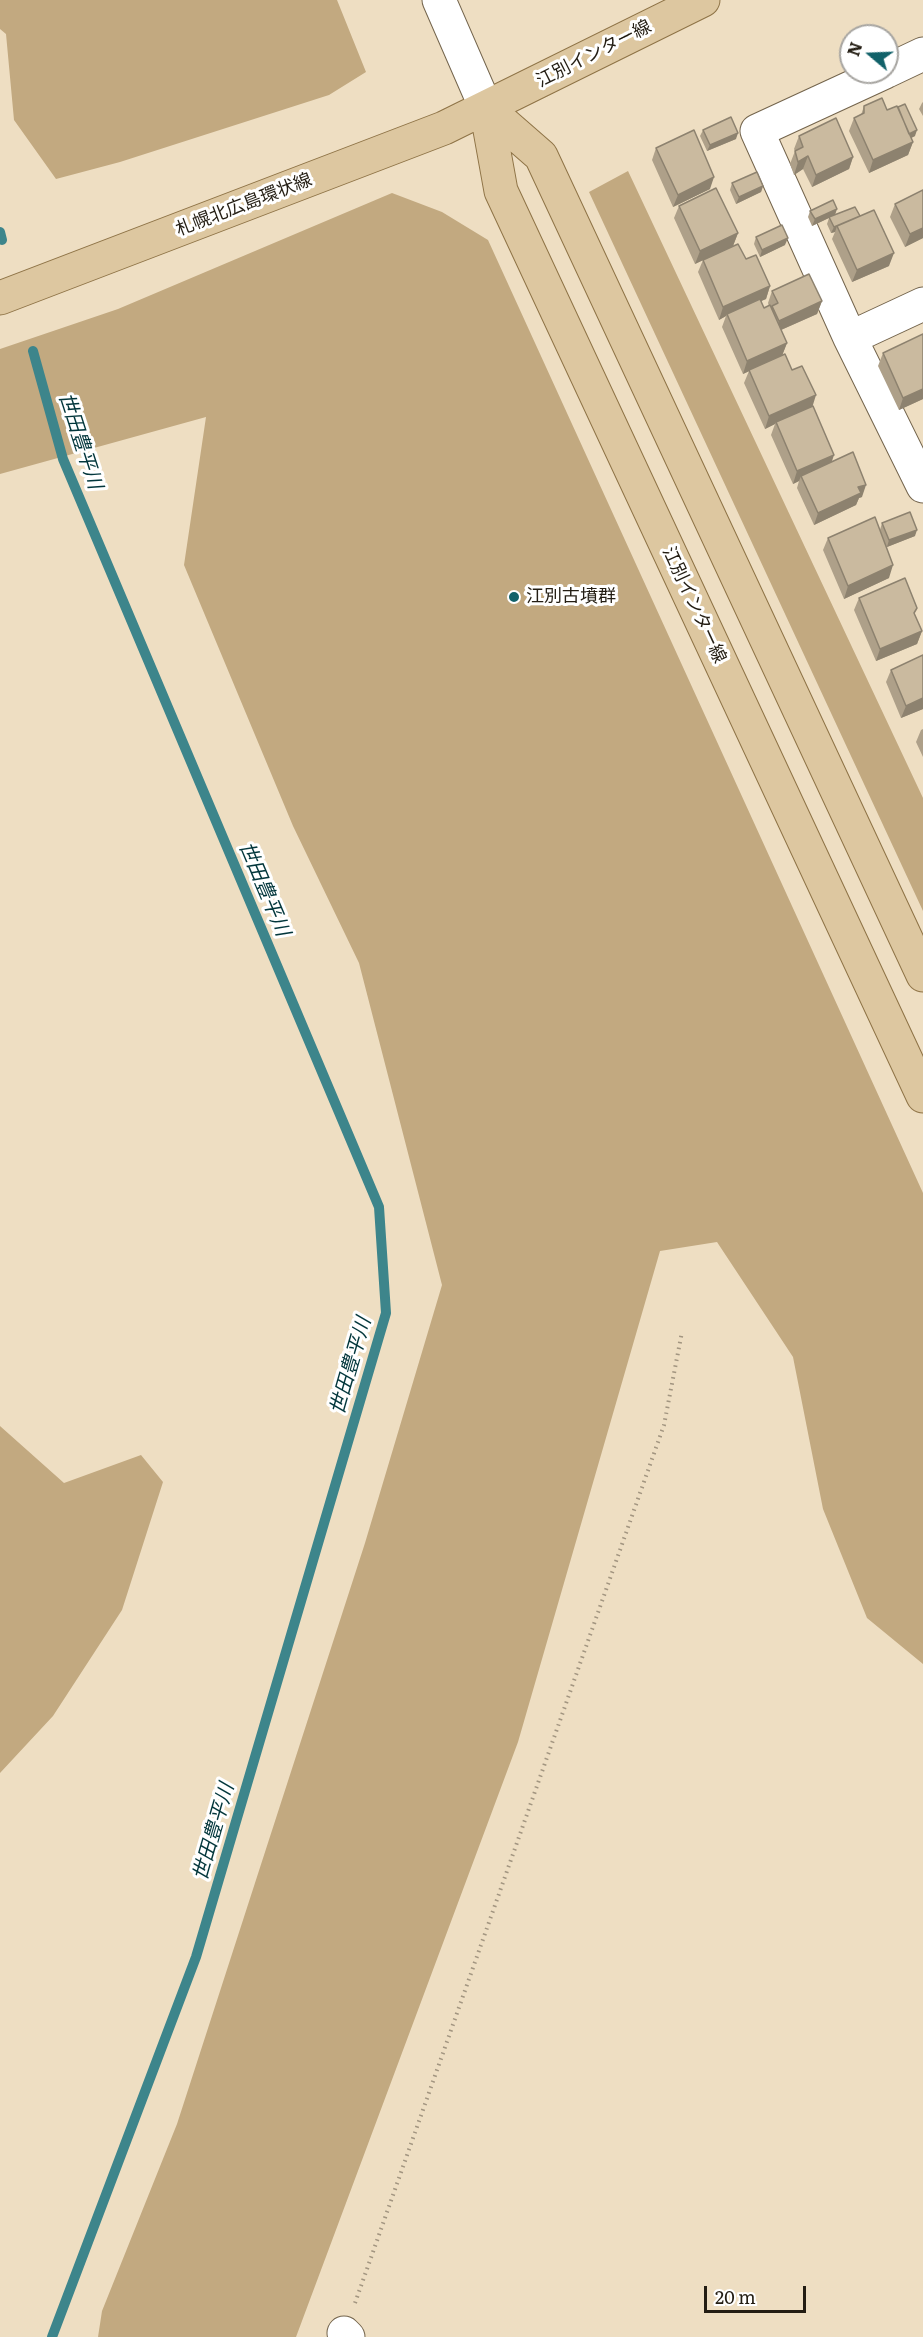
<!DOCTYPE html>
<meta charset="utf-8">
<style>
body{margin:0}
#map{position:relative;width:923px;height:2337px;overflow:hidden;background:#eedec2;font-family:Literata,serif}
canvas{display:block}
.north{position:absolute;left:839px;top:24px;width:60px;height:60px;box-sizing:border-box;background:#fff;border:2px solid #a7a5a1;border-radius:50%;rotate:289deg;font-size:16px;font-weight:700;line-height:24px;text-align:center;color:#231d13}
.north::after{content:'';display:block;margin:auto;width:21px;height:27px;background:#116169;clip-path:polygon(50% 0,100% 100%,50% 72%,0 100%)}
.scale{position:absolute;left:704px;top:2286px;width:102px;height:27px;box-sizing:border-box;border:3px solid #231d13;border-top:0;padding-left:8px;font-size:18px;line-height:21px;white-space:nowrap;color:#231d13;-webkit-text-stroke:4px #fff;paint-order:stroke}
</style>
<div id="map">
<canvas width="923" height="2337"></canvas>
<div class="north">N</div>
<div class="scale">20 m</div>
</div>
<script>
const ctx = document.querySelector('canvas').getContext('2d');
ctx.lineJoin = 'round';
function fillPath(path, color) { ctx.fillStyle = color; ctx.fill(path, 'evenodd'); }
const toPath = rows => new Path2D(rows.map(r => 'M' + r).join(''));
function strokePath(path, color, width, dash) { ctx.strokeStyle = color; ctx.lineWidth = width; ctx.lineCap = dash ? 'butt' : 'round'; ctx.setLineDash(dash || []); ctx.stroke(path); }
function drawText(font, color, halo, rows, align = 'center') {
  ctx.font = font + ' Literata,"Noto Sans JP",serif'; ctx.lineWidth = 6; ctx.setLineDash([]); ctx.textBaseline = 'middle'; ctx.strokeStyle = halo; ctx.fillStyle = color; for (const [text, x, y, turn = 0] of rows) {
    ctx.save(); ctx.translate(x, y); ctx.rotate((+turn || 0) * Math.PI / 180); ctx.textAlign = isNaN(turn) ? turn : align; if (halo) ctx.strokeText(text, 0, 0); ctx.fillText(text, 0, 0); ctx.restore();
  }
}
fillPath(toPath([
 [0,0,337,0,366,72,329,95,120,162,56,179,14,120,6,34,0,29],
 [628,171,923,798,923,911,589,192],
 [392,193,442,212,488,240,923,1193,923,1664,867,1618,823,1509,793,1357,717,1242,660,1251,518,1742,296,2337,98,2337,102,2311,177,2124,365,1543,442,1285,359,963,293,826,184,565,206,417,0,474,0,349,118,309],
 [0,1426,64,1483,141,1455,163,1482,122,1610,53,1716,0,1773]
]), '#c2a980');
strokePath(toPath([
 [0,232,2,240],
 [33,351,63,459,379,1207,386,1313,196,1957,52,2337]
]), '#3d858b', 10);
const minor = toPath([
 [439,0,486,108],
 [887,71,923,54],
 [885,72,757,131,850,338,923,486],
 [850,338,923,304],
 [344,2333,348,2337]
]);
const major = toPath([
 [486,108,501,191,923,1096],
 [486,108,541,156,923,975],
 [0,298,444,128,703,0]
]);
strokePath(minor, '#73644c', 35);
strokePath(major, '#8e7346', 35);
strokePath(toPath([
 [355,2303,664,1425,682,1332]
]), '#a29580', 4, [1.5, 4.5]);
strokePath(minor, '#fff', 33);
strokePath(major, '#ddc7a0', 33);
fillPath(toPath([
 [923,102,923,116,919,109,922,103],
 [864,106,887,110,915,136,911,138,913,142,908,155,869,173,849,131,854,118,861,115],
 [703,130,736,139,707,151,700,136],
 [799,136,853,157,849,169,812,187,803,169,794,175,790,164,795,151,794,149],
 [656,148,710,189,673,207,652,160],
 [732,183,763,186,761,192,736,204,730,190],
 [895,204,923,238,905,247,890,217],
 [679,206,738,233,733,246,770,286,766,299,761,301,764,308,769,306,768,303,772,291,822,301,817,314,781,330,787,343,782,355,792,370,813,406,832,462,862,497,859,498,856,505,814,525,797,488,799,481,793,484,771,435,775,424,765,429,744,383,749,371,743,374,722,327,726,316,719,320,698,272,703,260,695,264,674,218],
 [810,211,835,215,860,216,889,266,852,282,832,239,835,232,831,233,827,224,829,218,812,226,808,217],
 [756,237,785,245,760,257,754,244],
 [883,353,923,399,899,410,878,366],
 [882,523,915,536,887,547,889,578,844,599,823,550,828,538,880,530],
 [859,598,915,615,922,631,917,644,876,661,854,610],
 [923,655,923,709,901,718,886,682,891,670],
 [923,729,923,757,916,742,921,730]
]), '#aea089');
fillPath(toPath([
 [917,130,915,136,907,140,909,134],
 [738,133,736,139,707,151,710,145],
 [913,142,908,155,869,173,873,160],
 [808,156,803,169,794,175,798,162],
 [853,157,849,169,812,187,816,175],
 [714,177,710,189,673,207,678,195],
 [763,186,761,192,736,204,739,197],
 [837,209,835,215,812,226,815,219],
 [860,216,837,226,835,232,831,233,834,227],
 [923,228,923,238,905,247,910,234],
 [738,233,733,246,695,264,700,251],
 [788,238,785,245,760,257,762,250],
 [894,253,889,266,852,282,857,270],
 [770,286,766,299,727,316,727,314,726,316,719,320,723,307],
 [822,301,817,314,774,333,779,321],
 [787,343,782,356,743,374,747,361],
 [923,389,923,399,899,410,903,398],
 [816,395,812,408,776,422,775,424,765,429,769,416],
 [834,455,830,467,801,476,799,481,793,484,797,471],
 [866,485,862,497,859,498,856,505,814,525,818,513,858,487],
 [917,530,915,536,887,547,889,540],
 [893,565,889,578,844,599,848,586],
 [922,631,917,644,876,661,880,649],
 [923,698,923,709,901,718,906,706]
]), '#8d826f');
const building = toPath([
 [882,98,887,110,897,106,913,142,873,160,854,118,864,113,864,106,882,98],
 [905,104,917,130,909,134,898,107,905,104],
 [731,117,738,133,710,145,703,130,731,117],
 [836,118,853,157,816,175,808,156,798,162,795,151,803,147,799,136,836,118],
 [694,130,714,177,678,195,656,148,694,130],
 [757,172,763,186,739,197,732,183,757,172],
 [716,188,738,233,700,251,679,206,716,188],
 [923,190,923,228,910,234,895,204,923,190],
 [833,200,837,209,815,219,810,211,833,200],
 [855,207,860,216,834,227,829,217,855,207],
 [874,210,894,253,857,270,837,226,874,210],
 [782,225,788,238,762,250,756,237,782,225],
 [738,244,746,259,756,255,770,286,723,307,703,260,738,244],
 [809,274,822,301,779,321,772,306,778,303,772,291,809,274],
 [760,299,764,308,770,305,787,343,747,361,727,314,760,299],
 [923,334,923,389,903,398,883,353,923,334],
 [785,354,792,370,802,366,816,395,769,416,749,370,785,354],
 [813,406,834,455,797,471,776,422,813,406],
 [853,452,866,485,858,487,861,493,818,513,801,476,853,452],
 [910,512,917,530,889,540,882,523,910,512],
 [875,517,893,565,848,586,828,538,875,517],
 [905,578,917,608,914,613,922,631,880,649,859,598,905,578],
 [923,655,923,698,906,706,891,670,923,655]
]);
fillPath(building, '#caba9f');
strokePath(building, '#8d826f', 1.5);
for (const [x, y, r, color] of [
 [514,597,6,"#116169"]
]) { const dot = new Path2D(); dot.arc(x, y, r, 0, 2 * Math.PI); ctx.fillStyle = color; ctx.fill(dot); strokePath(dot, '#fff', 2); }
drawText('18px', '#231d13', '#fff', [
 ["江別インター線",594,54,-27],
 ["札幌北広島環状線",244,205,-21],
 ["江別インター線",694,605,65]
]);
drawText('18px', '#231d13', '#fff', [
 ["江別古墳群",526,597]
], 'left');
drawText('italic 20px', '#02363b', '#fff', [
 ["世田豊平川",80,441,72],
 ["世田豊平川",264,889,67],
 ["世田豊平川",351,1366,-74],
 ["世田豊平川",214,1832,-74]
]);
</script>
